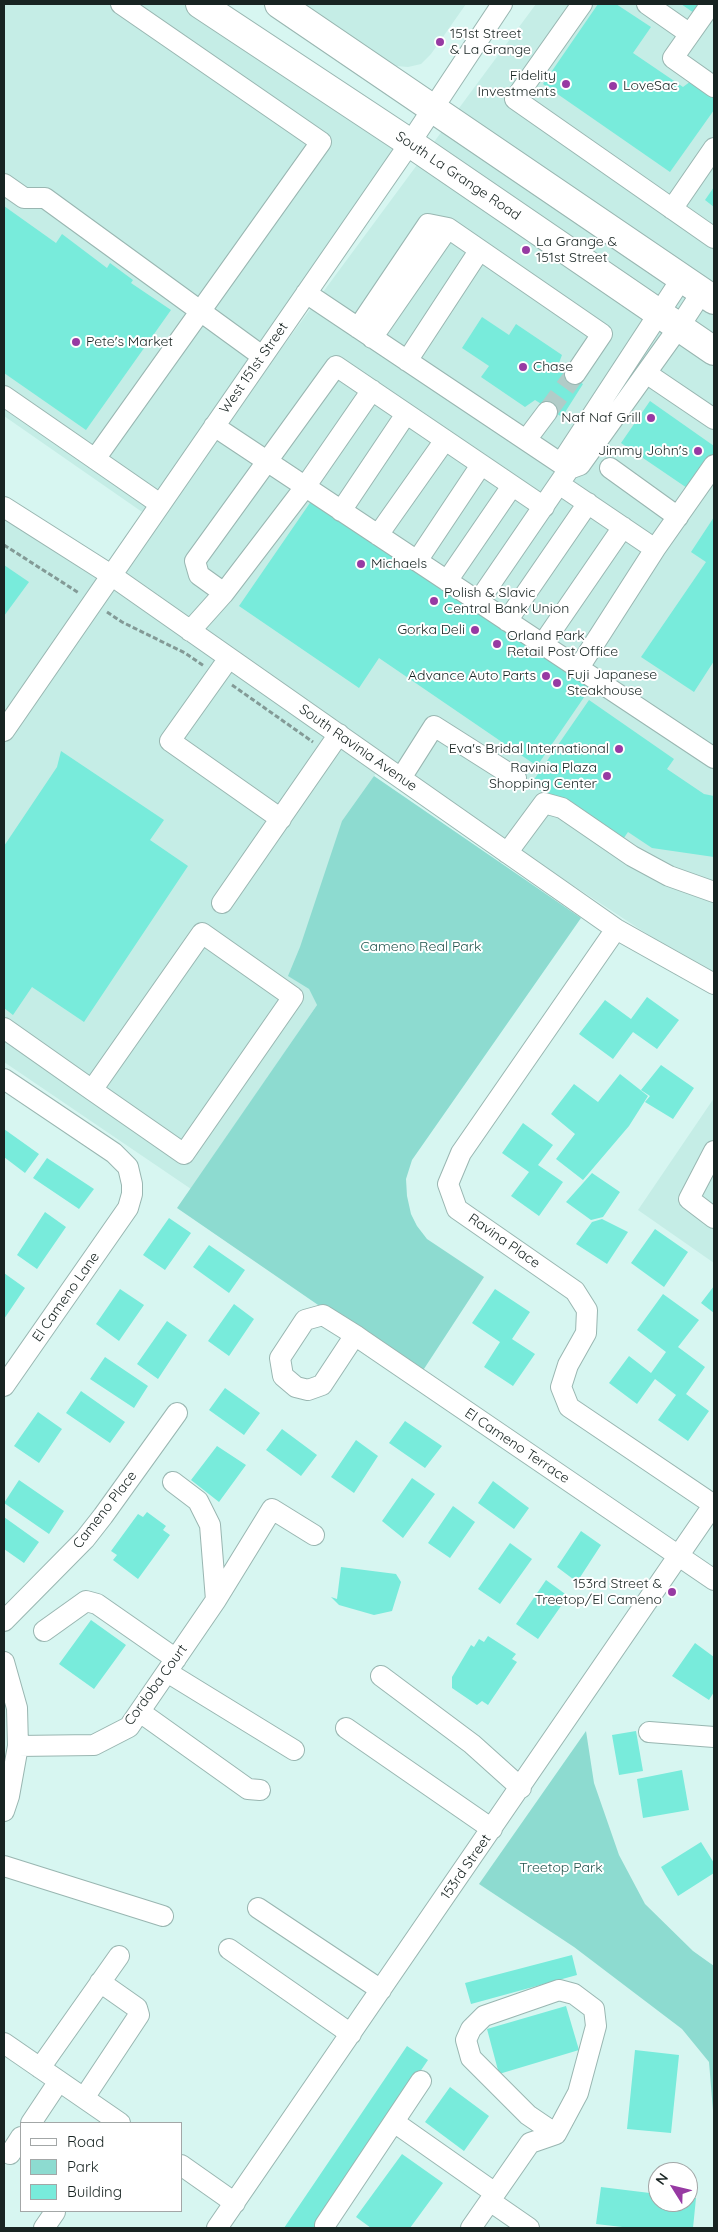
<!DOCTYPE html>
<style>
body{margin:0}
#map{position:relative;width:718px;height:2232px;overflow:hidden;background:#d7f6f1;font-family:Quicksand,sans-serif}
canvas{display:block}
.frame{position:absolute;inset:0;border:5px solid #182422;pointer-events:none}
.legend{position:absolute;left:20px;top:2122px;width:162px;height:90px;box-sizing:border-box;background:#fff;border:1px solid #a3a7a7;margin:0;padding:6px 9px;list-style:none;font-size:15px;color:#182422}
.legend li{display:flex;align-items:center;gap:10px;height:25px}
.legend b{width:25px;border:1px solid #a3a7a7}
.north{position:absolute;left:648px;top:2162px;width:50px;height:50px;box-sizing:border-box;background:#fff;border:1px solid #a3a7a7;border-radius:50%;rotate:306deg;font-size:14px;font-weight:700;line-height:20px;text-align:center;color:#182422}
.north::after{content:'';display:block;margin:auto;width:18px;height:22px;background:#973aa3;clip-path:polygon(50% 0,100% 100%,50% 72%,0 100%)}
</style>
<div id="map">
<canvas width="718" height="2232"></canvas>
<div class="frame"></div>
<ul class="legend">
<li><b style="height:6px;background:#fff"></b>Road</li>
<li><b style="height:14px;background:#8ddbd0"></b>Park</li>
<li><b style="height:14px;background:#78ebdb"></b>Building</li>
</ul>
<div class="north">N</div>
</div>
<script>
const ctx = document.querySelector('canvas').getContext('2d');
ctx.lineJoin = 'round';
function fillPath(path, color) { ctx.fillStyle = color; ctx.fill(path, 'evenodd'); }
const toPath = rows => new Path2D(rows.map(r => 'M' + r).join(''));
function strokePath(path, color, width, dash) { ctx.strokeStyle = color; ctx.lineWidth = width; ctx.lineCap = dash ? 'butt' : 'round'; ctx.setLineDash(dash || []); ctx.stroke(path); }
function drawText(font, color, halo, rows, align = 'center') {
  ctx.font = font + ' Quicksand,sans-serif'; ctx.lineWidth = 4; ctx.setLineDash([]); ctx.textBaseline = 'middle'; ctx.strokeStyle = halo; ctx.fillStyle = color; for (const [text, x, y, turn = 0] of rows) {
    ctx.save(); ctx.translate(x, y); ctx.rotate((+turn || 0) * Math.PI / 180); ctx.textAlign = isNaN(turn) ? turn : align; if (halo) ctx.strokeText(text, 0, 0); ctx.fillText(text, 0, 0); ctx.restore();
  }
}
fillPath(toPath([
 [4,4,194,4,405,139,145,514,4,416],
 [304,4,466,4,431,54,421,64,408,67,396,66,384,58],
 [536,4,714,4,714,978,399,771,116,572],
 [4,517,100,576,4,716],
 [109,584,380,769,374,776,289,976,309,989,317,1005,191,1189,4,1062,4,739],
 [714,1098,714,1263,638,1210]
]), '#c5ede6');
fillPath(toPath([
 [374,776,581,918,412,1160,406,1179,407,1196,411,1214,417,1226,427,1239,484,1277,420,1375,177,1208,317,1005,309,989,288,976,300,947,342,821],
 [586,1731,594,1783,619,1855,645,1904,693,1951,714,1966,714,2123,709,2062,682,2029,574,1947,479,1884]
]), '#8ddbd0');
fillPath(toPath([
 [598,4,616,4,651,27,633,53,683,87,691,81,714,97,714,110,670,172,543,84],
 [681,4,700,4,694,13],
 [714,187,714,207,705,200],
 [4,206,56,243,62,234,107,268,110,263,133,280,131,283,171,310,86,430,4,373],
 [482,317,509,335,516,324,562,355,557,368,583,384,562,417,535,400,525,407,481,377,489,366,462,348],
 [650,401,714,446,714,454,690,490,621,443],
 [314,497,591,687,537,766,379,658,359,688,239,606],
 [714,517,714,661,694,692,641,657,706,562,691,552],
 [4,565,29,582,4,616],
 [589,700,674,759,667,769,704,794,714,796,714,857,652,848,628,832,619,845,531,784],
 [61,751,164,820,150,840,188,866,84,1022,32,987,13,1015,4,1008,4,846,57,767],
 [647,997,679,1020,657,1049,633,1032,613,1059,579,1034,605,1000,631,1019],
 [661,1065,694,1088,673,1119,645,1102,650,1096,641,1090],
 [620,1074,648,1096,629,1126,583,1180,556,1159,575,1134,551,1114,574,1084,598,1102],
 [523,1123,553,1145,538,1165,563,1182,539,1216,511,1196,529,1172,502,1153],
 [4,1129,39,1154,25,1173,4,1157],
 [47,1158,94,1189,79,1209,33,1178],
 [592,1173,620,1192,603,1217,591,1220,566,1202],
 [45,1212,66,1227,37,1269,17,1255],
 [169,1218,191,1233,165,1270,143,1255],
 [602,1219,628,1232,607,1264,576,1244,592,1222],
 [655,1229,688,1252,664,1287,631,1263],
 [209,1245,245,1270,229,1293,193,1267],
 [4,1273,25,1288,4,1319],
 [714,1286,714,1313,701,1303],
 [120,1289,144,1305,119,1341,96,1324],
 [495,1289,530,1312,512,1339,535,1354,513,1386,484,1367,500,1342,472,1323],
 [663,1294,699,1320,678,1347,705,1367,686,1394,709,1411,688,1441,658,1420,676,1395,655,1379,637,1404,609,1383,629,1356,651,1373,666,1352,637,1330],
 [234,1304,254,1319,229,1356,208,1341],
 [167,1321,187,1335,158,1379,137,1364],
 [105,1357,148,1386,134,1408,90,1379],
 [225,1388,260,1413,244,1435,209,1410],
 [81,1391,125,1422,110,1443,66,1413],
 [38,1412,62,1429,39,1463,14,1446],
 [405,1421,442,1446,425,1468,389,1443],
 [282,1429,317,1455,301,1476,266,1450],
 [356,1440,378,1456,354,1493,331,1477],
 [217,1446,246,1465,219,1502,191,1480],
 [412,1478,435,1494,403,1538,382,1521],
 [19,1480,64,1511,49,1534,4,1503],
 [493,1481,529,1508,514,1529,478,1503],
 [453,1506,475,1522,450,1558,428,1543],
 [147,1512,166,1526,163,1530,170,1535,138,1579,113,1560,117,1555,111,1551,138,1514,143,1517],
 [4,1517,39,1542,24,1563,4,1549],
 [581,1531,601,1545,577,1582,557,1567],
 [510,1543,532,1559,500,1604,478,1589],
 [341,1567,396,1574,401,1582,392,1611,374,1615,339,1605,331,1597,337,1599],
 [546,1580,568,1596,538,1639,516,1624],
 [91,1620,126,1645,94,1689,59,1664],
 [488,1636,516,1654,512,1659,517,1662,488,1705,482,1701,477,1705,452,1688,452,1677,471,1645,474,1647,479,1639,484,1642],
 [695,1643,714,1657,714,1692,709,1700,672,1676],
 [636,1731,643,1771,619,1775,612,1735],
 [682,1770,689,1810,643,1818,637,1779],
 [701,1842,714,1863,714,1873,678,1896,661,1867],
 [572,1955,577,1975,471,2004,465,1983],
 [566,2006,579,2050,499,2074,487,2029],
 [407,2046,428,2060,314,2228,284,2228],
 [635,2050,679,2055,671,2133,627,2129],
 [450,2087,489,2116,464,2151,425,2122],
 [402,2154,443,2183,410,2228,371,2228,356,2217],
 [601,2187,658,2194,658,2202,688,2202,688,2197,696,2198,693,2228,631,2228,596,2224]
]), '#78ebdb');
strokePath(toPath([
 [547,412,575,374]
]), '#b1ccc8', 20, [20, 10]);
const minor = toPath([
 [582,4,515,99,714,238],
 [647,4,690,34],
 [711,4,673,58,714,87],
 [4,184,24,198,45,198,262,356],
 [672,209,714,148],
 [306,293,569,469],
 [358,328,428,224,448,228,602,334,575,374],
 [372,338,448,228],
 [407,361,479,251],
 [646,373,714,419],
 [4,396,160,504],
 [214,426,714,758],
 [526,440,547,412],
 [95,459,321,142,121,4],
 [610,468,678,517],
 [569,469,565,457,682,278],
 [559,484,655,549],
 [4,507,111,575,616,929,714,984],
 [341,511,406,414],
 [378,535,445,440],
 [417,561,481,465],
 [447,581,512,486],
 [224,593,199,575,195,561,336,366,544,507],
 [478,602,569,469,580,465,679,327,702,292],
 [507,621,588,503],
 [190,631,224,593,305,487,372,390],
 [542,645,623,527],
 [229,658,170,741,281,819],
 [578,669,655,549,714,465],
 [4,731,410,143,502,4],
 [401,778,434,726,516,778],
 [507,853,544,803,562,808,632,856,669,876,714,892],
 [222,903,339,734],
 [616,929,461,1153,448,1184,457,1209,575,1291,587,1310,586,1333,568,1365,561,1387,569,1407,714,1505],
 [4,1028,92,1090,184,1154,293,997,202,933,92,1090],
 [4,1079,114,1153,128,1167,132,1184,132,1194,128,1208,4,1386],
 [714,1151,689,1199,714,1218],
 [355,1335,322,1385,308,1390,296,1387,283,1376,280,1358,305,1320,323,1315,355,1335,362,1340,714,1580],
 [173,1482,198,1501,210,1525,216,1600],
 [4,1621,85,1539,103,1516,177,1413],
 [44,1631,86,1601,97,1604,176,1659],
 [4,1662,17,1708,18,1746,9,1796,4,1811],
 [167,1672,294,1750],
 [381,1676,472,1744,521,1788],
 [140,1712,248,1789,260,1790],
 [346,1728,492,1829],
 [649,1732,714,1737],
 [18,1746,94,1745,129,1727,216,1600,272,1509,314,1535],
 [4,1866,163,1916],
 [258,1908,381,1990],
 [229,1949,351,2034],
 [559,1990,574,1994,594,2009,596,2026,578,2093,556,2134,528,2115,471,2058,466,2040,471,2029,484,2016,559,1990],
 [4,2043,120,2123],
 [40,2068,119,1956],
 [84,2098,139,2015,137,2008,100,1982],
 [394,2122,495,2193],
 [31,2123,59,2081],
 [10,2154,21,2137],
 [181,2165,235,2203],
 [490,2201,529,2228],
 [325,2225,421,2081],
 [44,2228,55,2212],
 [217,2228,714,1504],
 [471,2228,530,2143,556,2134]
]);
const highway = toPath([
 [200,4,410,143,714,351],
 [279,4,714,300]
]);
strokePath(minor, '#99b6b1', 22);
strokePath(highway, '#99b6b1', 30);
strokePath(toPath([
 [4,545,79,593],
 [107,612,122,622,185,653,204,666],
 [232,685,313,742]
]), '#839a96', 3, [5, 2.5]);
strokePath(minor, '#fff', 20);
strokePath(highway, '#fff', 28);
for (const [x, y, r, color] of [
 [440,42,5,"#973aa3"],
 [566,84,5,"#973aa3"],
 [613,86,5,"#973aa3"],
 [526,250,5,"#973aa3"],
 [76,342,5,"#973aa3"],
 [523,367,5,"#973aa3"],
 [651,418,5,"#973aa3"],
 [698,451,5,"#973aa3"],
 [361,564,5,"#973aa3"],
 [434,601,5,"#973aa3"],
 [475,630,5,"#973aa3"],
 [497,644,5,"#973aa3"],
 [546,676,5,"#973aa3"],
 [557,683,5,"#973aa3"],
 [619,749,5,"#973aa3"],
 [607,776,5,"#973aa3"],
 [672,1592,5,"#973aa3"]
]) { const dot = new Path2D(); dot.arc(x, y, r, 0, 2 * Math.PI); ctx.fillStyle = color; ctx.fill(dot); strokePath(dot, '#fff', 2); }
drawText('14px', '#182422', '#fff', [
 ["151st Street",450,34],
 ["& La Grange",450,50],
 ["Fidelity",556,76,"right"],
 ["Investments",556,92,"right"],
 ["LoveSac",623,86],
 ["La Grange &",536,242],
 ["151st Street",536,258],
 ["Pete's Market",86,342],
 ["Chase",533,367],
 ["Naf Naf Grill",641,418,"right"],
 ["Jimmy John's",688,451,"right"],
 ["Michaels",371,564],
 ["Polish & Slavic",444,593],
 ["Central Bank Union",444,609],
 ["Gorka Deli",465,630,"right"],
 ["Orland Park",507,636],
 ["Retail Post Office",507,652],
 ["Fuji Japanese",567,675],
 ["Steakhouse",567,691],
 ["Advance Auto Parts",536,676,"right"],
 ["Eva's Bridal International",609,749,"right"],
 ["Ravinia Plaza",597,768,"right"],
 ["Shopping Center",597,784,"right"],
 ["153rd Street &",662,1584,"right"],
 ["Treetop/El Cameno",662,1600,"right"]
], 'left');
drawText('14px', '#182422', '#fff', [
 ["South La Grange Road",458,176,34],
 ["West 151st Street",254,368,-55],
 ["South Ravinia Avenue",358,748,35],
 ["Ravina Place",504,1241,35],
 ["El Cameno Lane",66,1297,-55],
 ["El Cameno Terrace",517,1446,34],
 ["Cameno Place",105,1510,-52],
 ["Cordoba Court",156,1685,-54],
 ["153rd Street",466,1867,-55]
]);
drawText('14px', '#24564f', '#fff', [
 ["Cameno Real Park",421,947],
 ["Treetop Park",561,1868]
]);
</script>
